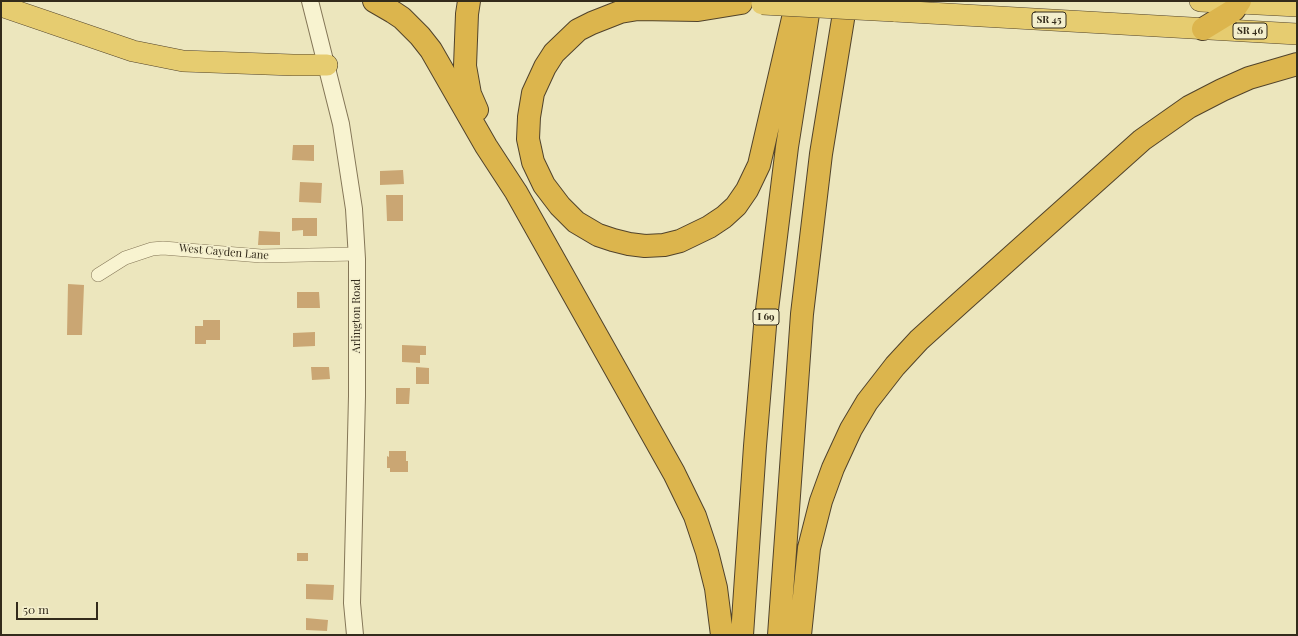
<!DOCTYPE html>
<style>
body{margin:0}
#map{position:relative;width:1298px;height:636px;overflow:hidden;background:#ece6bd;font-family:"Playfair Display",serif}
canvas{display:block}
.frame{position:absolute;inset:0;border:2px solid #332b1b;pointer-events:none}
.scale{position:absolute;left:16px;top:602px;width:82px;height:18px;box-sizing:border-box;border:2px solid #332b1b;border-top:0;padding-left:5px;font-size:12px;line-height:14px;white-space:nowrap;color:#332b1b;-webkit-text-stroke:3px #f4efcd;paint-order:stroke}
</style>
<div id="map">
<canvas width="1298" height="636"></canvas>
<div class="frame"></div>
<div class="scale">50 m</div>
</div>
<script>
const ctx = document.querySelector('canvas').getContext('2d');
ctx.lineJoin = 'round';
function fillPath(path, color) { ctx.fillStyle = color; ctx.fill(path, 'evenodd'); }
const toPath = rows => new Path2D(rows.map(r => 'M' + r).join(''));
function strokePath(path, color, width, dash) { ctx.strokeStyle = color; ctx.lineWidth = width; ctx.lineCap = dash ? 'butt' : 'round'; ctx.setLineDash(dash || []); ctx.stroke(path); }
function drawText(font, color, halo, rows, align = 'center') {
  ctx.font = font + ' "Playfair Display",serif'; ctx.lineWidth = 3; ctx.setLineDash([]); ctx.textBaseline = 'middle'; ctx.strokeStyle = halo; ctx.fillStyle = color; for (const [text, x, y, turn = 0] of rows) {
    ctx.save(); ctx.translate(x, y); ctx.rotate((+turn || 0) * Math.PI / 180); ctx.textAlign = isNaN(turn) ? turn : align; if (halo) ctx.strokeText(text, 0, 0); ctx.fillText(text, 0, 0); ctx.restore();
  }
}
fillPath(toPath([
 [293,145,314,145,314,161,292,160],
 [403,170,404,184,380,185,380,171],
 [300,182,322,183,321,203,299,202],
 [386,195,403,195,403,221,387,221],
 [292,218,317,218,317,236,303,236,303,230,292,231],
 [259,231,280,232,280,245,258,245],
 [68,284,84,285,82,335,67,335],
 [297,292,319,292,320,308,297,308],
 [203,320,220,320,220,340,206,340,206,344,195,344,195,326,203,326],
 [315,332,315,346,293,347,293,333],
 [402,345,426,346,426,355,420,355,420,363,402,362],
 [311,367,329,367,330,379,312,380],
 [416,367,429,368,429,384,416,384],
 [396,388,410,388,409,404,396,404],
 [389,451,406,451,406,461,408,461,408,472,390,472,390,468,387,468,387,456,389,457],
 [297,553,308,553,308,561,297,561],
 [306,584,334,585,333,600,306,599],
 [306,618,328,620,327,631,306,630]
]), '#caa673');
const minor = toPath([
 [98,275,125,258,152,249,163,248,261,256,356,254]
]);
const tertiary = toPath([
 [310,1,341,124,354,209,357,259,357,396,352,603,355,635]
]);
const trunk = toPath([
 [1200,1,1297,6],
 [1,6,133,51,183,61,293,65,327,65],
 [894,11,1297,34]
]);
const motorway = toPath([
 [374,1,393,12,402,18,420,36,431,50,486,146,516,192,674,473,695,516,707,552,716,588,722,635],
 [469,1,467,14,465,66,470,94,477,110],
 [741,3,698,10,638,9,620,12,592,23,578,30,554,53,545,67,533,93,529,117,528,139,533,162,544,185,560,206,576,222,598,235,613,240,629,244,645,246,664,245,680,241,709,227,724,217,736,206,747,190,759,165,797,1],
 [1203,29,1234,10,1240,1],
 [742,635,755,446,765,326,787,147,808,14],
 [779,635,802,314,821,154,846,1],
 [800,635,809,548,821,501,833,468,851,429,867,402,895,366,919,340,961,302,1142,140,1189,107,1222,90,1249,78,1297,64]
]);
strokePath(minor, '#847657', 14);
strokePath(tertiary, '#847657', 18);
strokePath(trunk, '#51432b', 22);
strokePath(motorway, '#51432b', 24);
strokePath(minor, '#f8f3d0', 13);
strokePath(tertiary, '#f8f3d0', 16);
strokePath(trunk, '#e6cc70', 21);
strokePath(motorway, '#dcb54d', 22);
const trunkBridge = toPath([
 [762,4,894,11]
]);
strokePath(trunkBridge, '#51432b', 22, []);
strokePath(trunkBridge, '#e6cc70', 21);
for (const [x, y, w] of [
 [1049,20,34],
 [1250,31,34],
 [766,317,26]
]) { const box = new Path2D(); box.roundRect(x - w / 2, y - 8, w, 16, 3); ctx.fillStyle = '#f4efcd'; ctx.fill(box); strokePath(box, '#332b1b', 1); }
drawText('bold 10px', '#332b1b', null, [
 ["SR 45",1049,20],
 ["SR 46",1250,31],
 ["I 69",766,317]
]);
drawText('11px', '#332b1b', '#f4efcd', [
 ["West Cayden Lane",224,252,5],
 ["Arlington Road",357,316,-90]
]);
</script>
